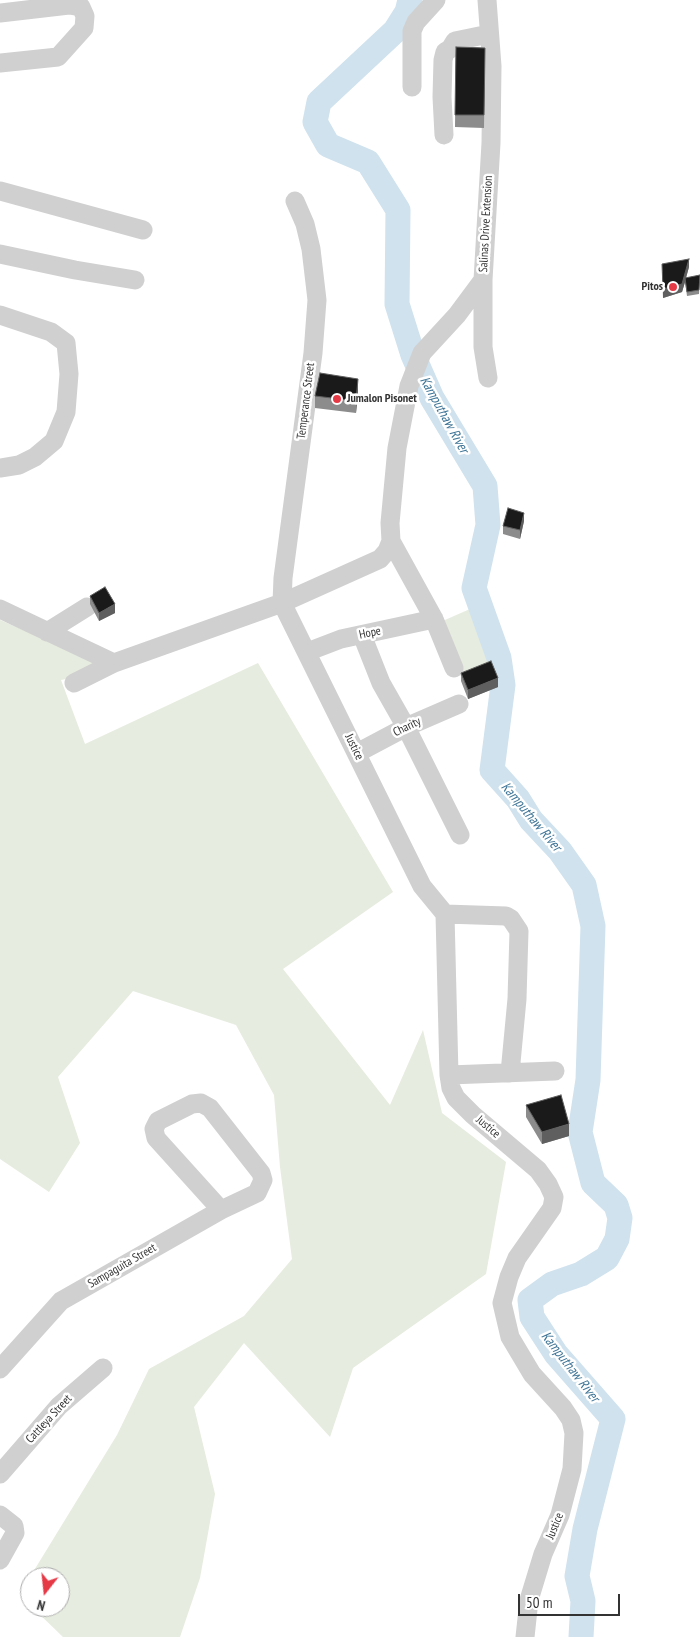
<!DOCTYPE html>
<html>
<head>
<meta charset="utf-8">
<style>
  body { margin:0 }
  #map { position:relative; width:700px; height:1637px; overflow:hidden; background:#fff; font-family:"PT Sans Narrow",sans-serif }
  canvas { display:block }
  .north { position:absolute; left:20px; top:1567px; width:50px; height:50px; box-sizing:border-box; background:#fff; border:1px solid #adadad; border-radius:50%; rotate:196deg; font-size:14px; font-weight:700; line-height:20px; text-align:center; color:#333 }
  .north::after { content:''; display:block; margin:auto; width:18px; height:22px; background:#e63946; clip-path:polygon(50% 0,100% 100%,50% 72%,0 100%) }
  .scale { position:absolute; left:518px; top:1594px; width:102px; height:22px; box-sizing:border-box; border:2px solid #333; border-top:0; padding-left:6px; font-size:15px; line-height:18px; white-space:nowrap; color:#333; -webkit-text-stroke:4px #fff; paint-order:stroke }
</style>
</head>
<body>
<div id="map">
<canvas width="700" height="1637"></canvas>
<div class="north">N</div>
<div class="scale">50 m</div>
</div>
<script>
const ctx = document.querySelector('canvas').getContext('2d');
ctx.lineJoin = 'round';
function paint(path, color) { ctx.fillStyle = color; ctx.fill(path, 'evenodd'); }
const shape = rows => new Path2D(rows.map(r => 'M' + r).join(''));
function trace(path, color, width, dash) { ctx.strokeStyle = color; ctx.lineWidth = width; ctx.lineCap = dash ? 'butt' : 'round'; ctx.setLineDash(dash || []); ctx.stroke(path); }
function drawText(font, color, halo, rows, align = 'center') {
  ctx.font = font + ' "PT Sans Narrow",sans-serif'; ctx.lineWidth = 5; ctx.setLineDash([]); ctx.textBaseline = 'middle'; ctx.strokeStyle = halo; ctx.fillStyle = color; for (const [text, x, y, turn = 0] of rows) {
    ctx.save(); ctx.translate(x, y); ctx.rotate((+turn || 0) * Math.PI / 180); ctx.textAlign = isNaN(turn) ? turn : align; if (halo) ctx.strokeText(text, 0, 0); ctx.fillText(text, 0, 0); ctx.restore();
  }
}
paint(shape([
  [470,609,494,666,462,679,438,623],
  [0,620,97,661,75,677,61,680,85,744,258,663,393,892,283,969,390,1105,423,1030,442,1113,506,1162,486,1274,353,1368,330,1437,244,1343,194,1407,215,1494,200,1578,180,1637,63,1637,32,1607,60,1607,60,1577,30,1577,117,1435,149,1369,244,1316,292,1259,280,1167,274,1095,236,1025,133,991,58,1077,80,1143,49,1192,0,1159]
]), '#e6ecdf');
trace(shape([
  [410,0,407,12,395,31,319,102,315,122,328,145,368,162,398,210,397,304,413,355,432,398,485,486,488,525,474,588,499,658,503,685,492,770,518,799,531,820,560,851,584,885,593,926,588,1080,580,1132,593,1183,616,1205,620,1218,617,1239,607,1258,581,1274,552,1284,530,1300,532,1317,556,1354,613,1419,585,1529,577,1576,583,1601,581,1637]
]), '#cfe2ee', 25);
trace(shape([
  [0,13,69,5,81,7,85,16,84,28,58,57,0,63],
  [412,87,412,31,416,22,436,0],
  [444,135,442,97,443,60,445,52,450,49,455,41,489,34],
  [0,191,143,230],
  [295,201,305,224,311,249,317,300,313,353,283,578,282,603,422,886,445,914,449,1075,451,1088,456,1098,473,1115,538,1170,548,1184,554,1197,552,1208,517,1258,509,1277,502,1303,510,1337,532,1374,563,1408,571,1420,574,1433,572,1469,560,1515,543,1554,529,1600,525,1637],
  [0,254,75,270,135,280],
  [483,280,483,347,488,378],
  [0,315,51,332,66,343,69,374,66,412,54,441,35,457,19,465,0,468],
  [391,541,434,619,454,668],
  [0,609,114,663],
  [47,632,87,607],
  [362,635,381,683,406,727,460,835],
  [307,652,341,639,434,619],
  [74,683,114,663,282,603,380,559,387,551,391,541,390,523,397,448,409,386,422,353,457,315,483,280,491,143,492,66,487,0],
  [357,753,406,727,459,704],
  [445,914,506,916,511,919,519,931,517,999,510,1073],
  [449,1075,555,1071],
  [0,1369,61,1301,221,1210,257,1193,263,1180,261,1173,210,1108,201,1103,192,1104,158,1121,154,1129,156,1138,221,1210],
  [0,1474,59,1406,103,1368],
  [0,1515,14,1526,15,1533,0,1560]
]), '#d0d0d0', 19);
paint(shape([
  [456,47,485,48,484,128,455,127],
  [689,267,686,278,700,275,699,294,687,296,685,282,682,292,663,298,662,272],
  [358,391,356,413,315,408,315,396],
  [524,521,520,539,503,534,503,526],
  [90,596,115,613,99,621,90,604],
  [461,673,498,687,468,699,461,681],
  [526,1105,569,1136,542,1144,526,1117]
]), '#8c8c8c');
paint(shape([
  [689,259,689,267,685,281,685,278,685,282,682,292,663,298,663,289],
  [358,379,358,391,356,413,356,401],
  [524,513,524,521,520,539,520,530],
  [115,604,115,613,99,621,99,613],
  [498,678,498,687,468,699,468,690],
  [569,1124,569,1136,542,1144,542,1132]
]), '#5f5f5f');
const building = shape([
  [456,47,485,48,484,115,455,115,456,47],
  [689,259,682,284,663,289,662,264,689,259],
  [700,275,699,290,687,292,685,278,700,275],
  [320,373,358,379,356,401,315,396,320,373],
  [508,508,524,513,520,530,503,526,508,508],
  [105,587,115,604,99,613,90,596,105,587],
  [491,661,498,678,468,690,461,673,491,661],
  [561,1095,569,1124,542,1132,526,1105,561,1095]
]);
paint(building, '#1a1a1a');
trace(building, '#5f5f5f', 1);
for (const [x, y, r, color] of [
  [673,287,5,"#e63946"],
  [337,399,5,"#e63946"]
]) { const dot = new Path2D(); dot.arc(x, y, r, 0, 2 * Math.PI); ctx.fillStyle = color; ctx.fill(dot); trace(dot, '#fff', 2); }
drawText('12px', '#333', '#fff', [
  ["Salinas Drive Extension",486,224,-87],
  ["Temperance Street",306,401,-83],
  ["Hope",370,633,-12],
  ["Charity",407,727,-26],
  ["Justice",354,747,64],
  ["Justice",488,1127,40],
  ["Sampaguita Street",122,1266,-30],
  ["Cattleya Street",49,1419,-47],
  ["Justice",555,1526,-68]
]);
drawText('bold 12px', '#333', '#fff', [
  ["Pitos",663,287],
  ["Jumalon Pisonet",347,399,"left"]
], 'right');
drawText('italic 14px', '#3f7597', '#fff', [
  ["Kamputhaw River",444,415,61],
  ["Kamputhaw River",531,817,50],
  ["Kamputhaw River",570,1367,52]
]);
</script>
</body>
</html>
